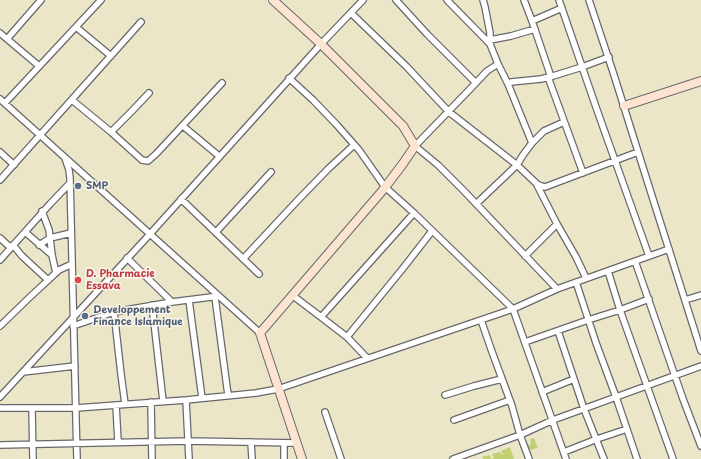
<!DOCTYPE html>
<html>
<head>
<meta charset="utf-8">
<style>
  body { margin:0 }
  canvas { display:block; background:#ece6c8 }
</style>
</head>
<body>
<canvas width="701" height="459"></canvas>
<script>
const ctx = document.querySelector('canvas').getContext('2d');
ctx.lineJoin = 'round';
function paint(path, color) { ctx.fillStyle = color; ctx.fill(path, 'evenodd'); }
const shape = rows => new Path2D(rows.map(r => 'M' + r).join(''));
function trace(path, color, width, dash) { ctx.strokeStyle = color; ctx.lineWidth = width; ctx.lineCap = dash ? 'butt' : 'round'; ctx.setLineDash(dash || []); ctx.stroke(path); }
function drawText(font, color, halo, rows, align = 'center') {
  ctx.font = font + ' "Playpen Sans",sans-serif'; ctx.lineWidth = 3; ctx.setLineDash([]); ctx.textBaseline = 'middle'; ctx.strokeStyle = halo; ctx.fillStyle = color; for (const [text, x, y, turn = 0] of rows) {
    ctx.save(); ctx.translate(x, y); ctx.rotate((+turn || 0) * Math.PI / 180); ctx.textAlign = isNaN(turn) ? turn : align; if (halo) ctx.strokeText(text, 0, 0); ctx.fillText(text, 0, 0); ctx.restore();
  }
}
paint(shape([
  [534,438,538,448,530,450,530,448,528,449,526,446,531,444,530,439],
  [510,447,514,459,483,459,482,457,490,455,491,459,494,458,492,454,500,452,502,455,503,454,501,451]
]), '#c1d073');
const street = shape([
  [396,0,427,34,476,83],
  [447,0,490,44],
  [483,0,485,7,490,33,490,44,498,64],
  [524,0,532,21,551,77],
  [559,0,597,110,649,256],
  [589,0,614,75,640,158,701,351],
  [351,13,407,67,449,112,517,165,523,155,532,143,544,131,564,122],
  [532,21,562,8],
  [76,27,111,56],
  [0,33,39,66],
  [7,39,41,0],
  [490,40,511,36,535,29],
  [548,77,583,173],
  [508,84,532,143],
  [0,99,260,333],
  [72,100,111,132,142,160,148,161,156,154,222,83],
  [5,103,101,0],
  [183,126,219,156],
  [111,132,132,111,149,93],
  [0,152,14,165],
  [65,158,69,170,70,178,77,459],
  [0,180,141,22],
  [537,185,557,224,576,257,586,278],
  [181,199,259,274],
  [476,204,517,165,537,184,541,186,545,187,638,152],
  [42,211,49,230,52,255,56,273],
  [25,232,52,255],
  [216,232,271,172],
  [0,238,11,248],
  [13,245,22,256,48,280],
  [39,245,50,238,71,233],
  [525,256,557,224],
  [127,258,172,302],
  [243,259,298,200,328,169,354,145],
  [0,260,50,204,70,183],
  [635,261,683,399,701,446],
  [608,271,620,310,673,459],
  [576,282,596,343,616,397,637,459],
  [557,289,464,191,438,165,415,146,472,87,487,71,498,64,508,84,511,82,541,79,553,76,582,67,609,57],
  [292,295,321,317,347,337],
  [215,297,228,395],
  [189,300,202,398],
  [685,300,701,295],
  [152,305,163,401],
  [114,312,121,374,125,404],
  [321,317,414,213],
  [481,320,491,349,512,406,520,435,529,459],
  [0,326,31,296,59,270,72,264],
  [73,326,114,312,172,302,219,296],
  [558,331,584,409,604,459],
  [525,342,588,320,620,310,649,299],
  [367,358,347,337,404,267,432,231],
  [23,372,75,366],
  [542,392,574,379],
  [445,395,474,386,502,379],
  [0,397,150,234,321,44,363,0],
  [186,400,189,459],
  [151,402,152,459],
  [116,405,118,442],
  [0,408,76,408,186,400,256,393,278,389,513,309,414,213,385,187,359,150,336,124,313,100,289,78],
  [32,408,33,459],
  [325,412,341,459],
  [454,420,510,400],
  [251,442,252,459],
  [284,443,284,459],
  [0,445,188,441,297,443],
  [564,452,597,439,627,429],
  [453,459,520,435,553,420,701,366],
  [566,459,513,309,557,289,669,249]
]);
const secondary = shape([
  [273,0,321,44,403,126,415,146,402,165,383,190,260,333,302,459],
  [624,106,701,81]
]);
trace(street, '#69676c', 8);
trace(secondary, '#69676c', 10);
trace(street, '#fff', 5.5);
trace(secondary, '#fde4d1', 8);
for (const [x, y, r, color] of [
  [78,186,4,"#5c6f8a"],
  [78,280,4,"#e0444e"],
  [85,316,4,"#5c6f8a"]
]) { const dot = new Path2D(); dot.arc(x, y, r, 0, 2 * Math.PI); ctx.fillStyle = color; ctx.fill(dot); trace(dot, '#fbf7ec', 1.5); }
drawText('bold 10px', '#4e5e75', '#fbf7ec', [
  ["SMP",86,186],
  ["Developpement",93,310],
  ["Finance Islamique",93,322]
], 'left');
drawText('bold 10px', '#be3a42', '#fbf7ec', [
  ["D. Pharmacie",86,274],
  ["Essava",86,286]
], 'left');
</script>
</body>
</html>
